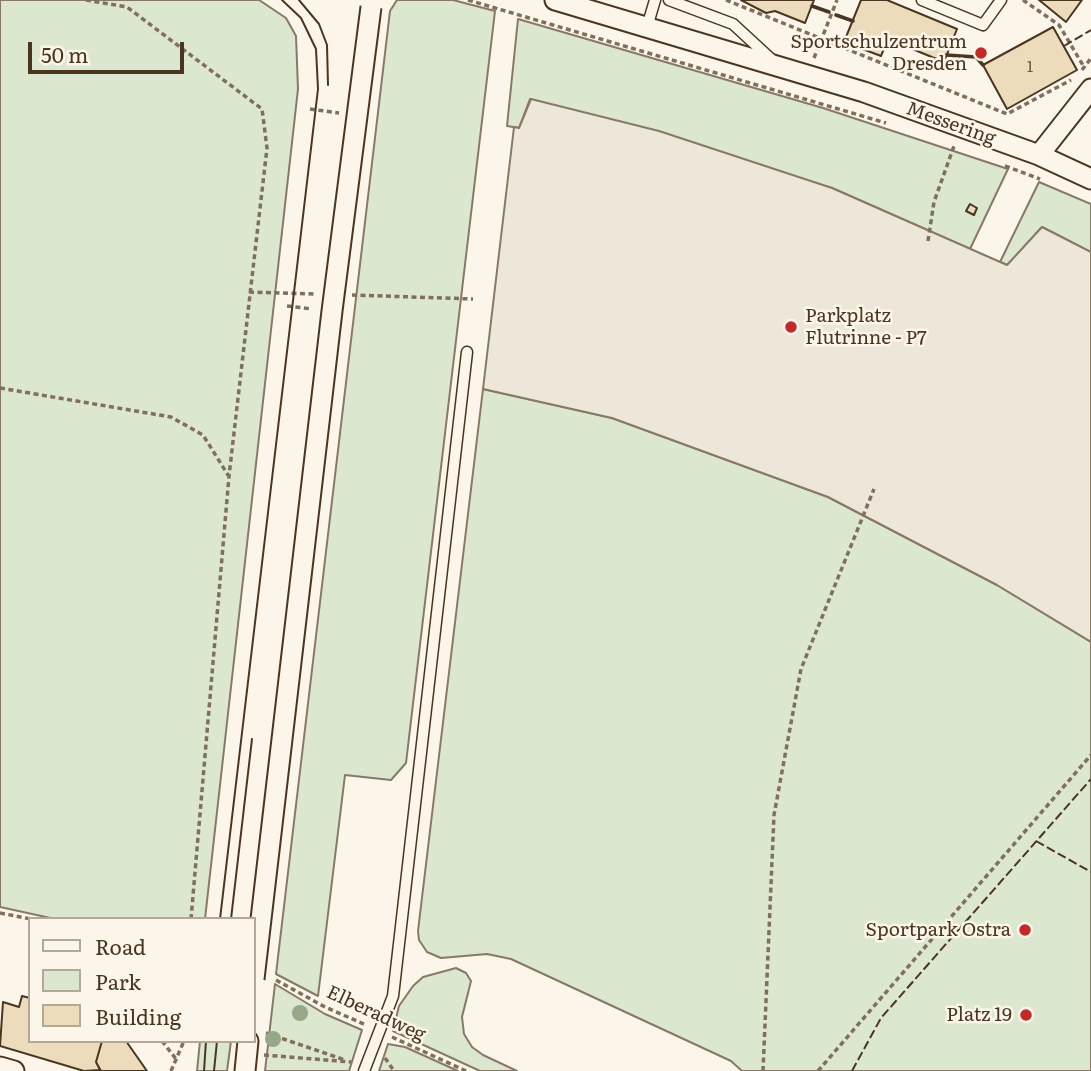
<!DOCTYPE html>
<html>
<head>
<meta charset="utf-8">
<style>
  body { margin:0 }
  #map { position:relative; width:1091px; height:1071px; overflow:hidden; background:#fbf6e9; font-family:Literata,serif }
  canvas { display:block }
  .legend { position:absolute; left:28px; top:917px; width:228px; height:126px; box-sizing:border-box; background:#fbf6e9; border:2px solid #b4a999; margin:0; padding:9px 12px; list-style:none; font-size:21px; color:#4a3520 }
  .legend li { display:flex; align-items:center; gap:14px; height:35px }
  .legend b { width:35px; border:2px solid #b4a999 }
  .scale { position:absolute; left:28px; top:42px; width:156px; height:32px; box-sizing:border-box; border:4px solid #4a3520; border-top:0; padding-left:9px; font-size:21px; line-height:24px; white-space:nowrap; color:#4a3520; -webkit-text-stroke:5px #fbf6e9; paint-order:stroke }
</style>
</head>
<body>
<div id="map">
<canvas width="1091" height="1071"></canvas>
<ul class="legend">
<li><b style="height:9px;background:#fbf6e9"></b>Road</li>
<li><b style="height:19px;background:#dce7d0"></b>Park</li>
<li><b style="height:19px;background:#ecdcbc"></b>Building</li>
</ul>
<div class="scale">50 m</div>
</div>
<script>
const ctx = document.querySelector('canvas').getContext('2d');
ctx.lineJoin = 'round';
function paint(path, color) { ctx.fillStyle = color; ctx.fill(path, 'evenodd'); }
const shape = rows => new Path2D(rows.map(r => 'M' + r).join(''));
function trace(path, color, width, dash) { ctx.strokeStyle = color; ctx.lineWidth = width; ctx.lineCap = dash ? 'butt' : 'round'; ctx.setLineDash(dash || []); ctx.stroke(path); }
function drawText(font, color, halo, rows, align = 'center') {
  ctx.font = font + ' Literata,serif'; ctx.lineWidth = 5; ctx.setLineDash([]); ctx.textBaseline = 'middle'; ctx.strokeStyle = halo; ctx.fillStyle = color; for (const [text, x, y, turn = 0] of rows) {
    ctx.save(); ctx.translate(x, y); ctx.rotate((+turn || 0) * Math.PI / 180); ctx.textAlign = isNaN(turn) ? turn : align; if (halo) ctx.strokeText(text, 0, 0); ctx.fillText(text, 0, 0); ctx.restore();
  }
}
const green = shape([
  [0,0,259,0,286,18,296,36,298,89,205,919,55,919,0,907,0,0],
  [397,0,453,0,495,11,406,763,391,780,345,775,318,996,276,974,390,11,397,0],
  [518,19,823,108,1008,169,970,249,832,188,530,99,519,128,507,126,518,19],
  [1039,182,1091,204,1091,252,1042,227,1008,265,1000,262,1039,182],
  [483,389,612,418,828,497,997,585,1091,642,1091,1071,742,1071,731,1061,511,959,487,954,441,958,427,952,419,940,418,931,483,389],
  [456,968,466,973,471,981,462,1017,464,1034,472,1047,483,1055,517,1071,480,1071,393,1031,399,1006,413,986,423,977,456,968],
  [275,984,325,1014,362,1030,349,1071,265,1071,275,984],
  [200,1041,231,1041,227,1071,197,1071,200,1041],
  [388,1044,405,1047,458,1071,379,1071,388,1044]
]);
paint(green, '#dce7d0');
trace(green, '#887966', 2);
const parking = shape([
  [531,99,659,131,832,188,1007,265,1042,227,1091,252,1091,642,997,585,828,497,612,418,483,389,514,127,519,128,531,99]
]);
paint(parking, '#ede7d9');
trace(parking, '#887966', 2);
const building = shape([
  [741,0,814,0,805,23,775,11,766,13,741,0],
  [861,0,887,0,957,29,944,62,888,39,881,56,844,42,861,0],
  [1039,0,1082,0,1066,22,1039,0],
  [1053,27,1077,70,1007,109,983,65,1053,27],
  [970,204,977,208,974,215,966,211,970,204],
  [22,996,30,998,30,1041,102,1041,96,1062,100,1070,84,1071,0,1046,3,1002,19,1007,22,996],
  [102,1041,126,1041,147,1071,101,1071,96,1062,102,1041]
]);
paint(building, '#ecdcbc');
trace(building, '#4a3520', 2);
const lane = shape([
  [669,0,733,24,771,59],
  [922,0,983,25,1001,0],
  [647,27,655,0],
  [364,1071,393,996,467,352]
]);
const street = shape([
  [555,0,864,92,1039,155,1091,179],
  [1039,155,1091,89],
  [0,1067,14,1071],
  [245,1071,248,1041]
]);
trace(lane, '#4a3520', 13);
trace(street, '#4a3520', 23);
trace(shape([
  [86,0,127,7,262,109,267,148,229,476,191,919],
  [468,0,886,123],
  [726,0,1007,114,1071,80],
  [1023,0,1059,25,1084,67],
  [814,58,837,0],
  [1082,70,1091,58],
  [310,109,339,113],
  [1005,166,1040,179],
  [928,241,934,202,954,146],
  [249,292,316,294],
  [352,295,473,299],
  [287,306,312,309],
  [0,388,171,417,203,435,228,475],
  [0,913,31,919],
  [276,980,325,1007,366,1025],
  [266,1033,345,1060],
  [392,1037,466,1071],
  [162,1041,176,1059],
  [264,1055,351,1062],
  [385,1058,394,1071],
  [171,1071,184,1041],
  [763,1071,774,815,801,669,874,489],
  [818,1071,1091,755]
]), '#7f6f5c', 3.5, [5, 3.5]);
trace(lane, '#fbf6e9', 10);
trace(street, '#fbf6e9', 19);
trace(shape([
  [299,0,319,24,327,45,328,85],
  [220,919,318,89,316,49,301,18,282,0],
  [231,919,252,739],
  [204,1071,206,1041],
  [214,1071,217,1041]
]), '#4a3520', 2);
const streetBridge = shape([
  [254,979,332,311,371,7]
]);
trace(streetBridge, '#4a3520', 23, []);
trace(streetBridge, '#fbf6e9', 19);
trace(shape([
  [1064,46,1091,30],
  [1036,841,1091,872],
  [852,1071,881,1018,1091,779]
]), '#4a3520', 2, [9, 3.5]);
trace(shape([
  [812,6,829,12],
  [836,15,853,21],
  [946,55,976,57,983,65]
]), '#4a3520', 3.5);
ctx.fillStyle = '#96a887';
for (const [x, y] of [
  [300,1013],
  [273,1039]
]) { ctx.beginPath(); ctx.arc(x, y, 8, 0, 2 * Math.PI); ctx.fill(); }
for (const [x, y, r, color] of [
  [981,53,7,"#c62828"],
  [791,327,7,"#c62828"],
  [1025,930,7,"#c62828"],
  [1026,1015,7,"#c62828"]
]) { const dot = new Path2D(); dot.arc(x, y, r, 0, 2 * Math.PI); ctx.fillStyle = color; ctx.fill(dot); trace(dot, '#fbf6e9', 2.5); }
drawText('16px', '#725f47', null, [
  ["1",1030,67]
]);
drawText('19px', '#4a3520', '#fbf6e9', [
  ["Sportschulzentrum",967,42],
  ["Dresden",967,64],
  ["Parkplatz",805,316,"left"],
  ["Flutrinne - P7",805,338,"left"],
  ["Sportpark Ostra",1011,930],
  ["Platz 19",1012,1015]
], 'right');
drawText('19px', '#4a3520', '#fbf6e9', [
  ["Messering",951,124,20],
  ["Elberadweg",376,1014,25]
]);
</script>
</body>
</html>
